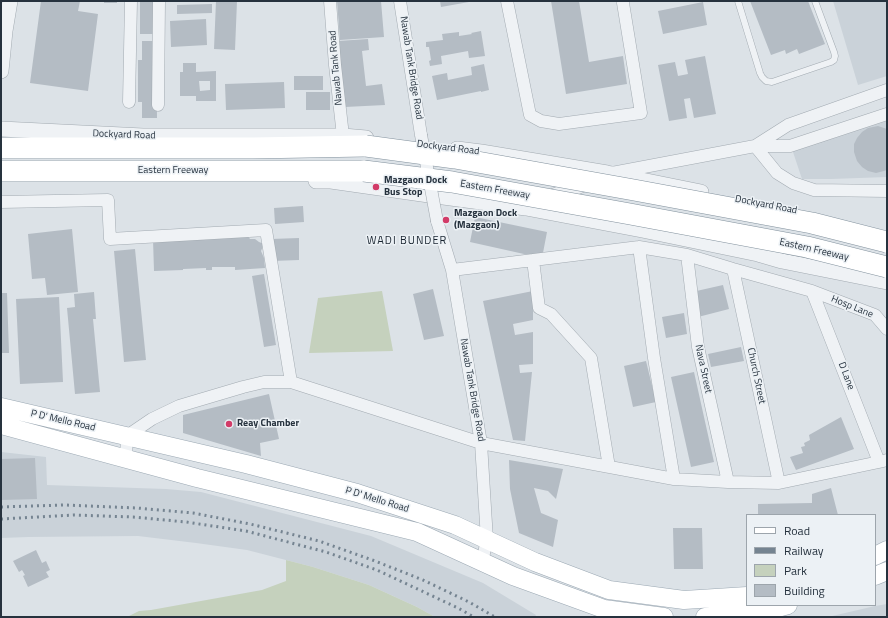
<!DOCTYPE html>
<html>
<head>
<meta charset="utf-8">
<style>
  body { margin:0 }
  #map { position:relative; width:888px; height:618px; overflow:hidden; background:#dce2e7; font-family:"Titillium Web",sans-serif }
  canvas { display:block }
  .frame { position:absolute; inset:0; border:2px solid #26323e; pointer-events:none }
  .legend { position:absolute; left:746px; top:514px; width:130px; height:92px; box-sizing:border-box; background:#ecf1f5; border:1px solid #9da5ac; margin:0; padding:5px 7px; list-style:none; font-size:12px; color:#26323e }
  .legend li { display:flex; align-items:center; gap:8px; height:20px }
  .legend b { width:20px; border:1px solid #9da5ac }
</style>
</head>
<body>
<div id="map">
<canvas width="888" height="618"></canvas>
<div class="frame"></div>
<ul class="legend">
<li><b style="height:5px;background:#fff"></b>Road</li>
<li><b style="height:5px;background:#758491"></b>Railway</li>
<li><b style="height:11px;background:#c5d1bd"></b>Park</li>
<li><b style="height:11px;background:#b4bcc4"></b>Building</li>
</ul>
</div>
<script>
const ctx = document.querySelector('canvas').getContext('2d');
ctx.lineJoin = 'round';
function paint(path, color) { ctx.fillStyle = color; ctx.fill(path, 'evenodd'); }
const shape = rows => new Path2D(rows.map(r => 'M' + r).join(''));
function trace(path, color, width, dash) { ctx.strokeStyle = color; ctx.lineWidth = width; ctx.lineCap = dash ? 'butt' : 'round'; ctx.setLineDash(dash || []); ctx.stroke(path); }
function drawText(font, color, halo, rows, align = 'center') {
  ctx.font = font + ' "Titillium Web",sans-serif'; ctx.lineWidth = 3; ctx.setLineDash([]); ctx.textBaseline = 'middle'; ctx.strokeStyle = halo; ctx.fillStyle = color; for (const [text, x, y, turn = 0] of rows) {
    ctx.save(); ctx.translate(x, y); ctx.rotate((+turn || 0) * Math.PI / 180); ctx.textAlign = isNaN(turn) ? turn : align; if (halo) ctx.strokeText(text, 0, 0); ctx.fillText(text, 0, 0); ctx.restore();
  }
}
paint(shape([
  [833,1,887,1,887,76,858,85],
  [887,117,887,177,831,179,802,179,792,149],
  [1,452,46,457,47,485,166,489,201,492,371,536,483,583,536,615,535,617,435,617,417,607,369,585,313,567,247,550,196,543,138,536,28,537,1,538],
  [887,604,887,617,828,617,875,606]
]), '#cad2d9');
paint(shape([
  [382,291,393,351,309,353,318,298],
  [286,560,313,567,369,585,417,607,435,617,127,617,139,611,151,610,262,590,286,581]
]), '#c5d1bd');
paint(shape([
  [41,1,80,1,78,11,98,14,88,91,30,83],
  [104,1,117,1,117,3,104,3],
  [140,1,154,1,154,34,140,34],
  [216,1,237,1,235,50,214,49],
  [337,1,381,1,384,37,340,40],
  [440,1,469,1,469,2,441,7],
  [551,1,579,1,589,62,623,56,627,84,566,94],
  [750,1,808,1,825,44,799,54,797,49,786,54,785,50,771,55],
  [703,2,707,25,663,34,658,11],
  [212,4,212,13,177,14,177,5],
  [206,19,207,45,171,47,170,21],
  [481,31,485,56,469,58,468,51,441,56,442,64,430,66,429,61,431,60,429,47,426,47,426,42,443,40,442,34,459,32,459,36,472,34,471,33],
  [368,39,369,50,362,51,366,86,382,84,385,105,345,107,338,41],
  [142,41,156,41,157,118,142,118,142,102,138,102,138,60,142,60],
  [705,56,716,114,694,118,690,98,684,99,687,118,669,121,658,65,675,62,678,76,688,74,685,60],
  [183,63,196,63,196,72,216,71,216,101,196,101,196,96,180,96,180,72,183,72],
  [199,81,210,81,210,90,200,91],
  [484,64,489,90,481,92,481,91,437,100,432,76,447,73,448,80,472,75,471,67],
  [294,76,323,76,323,90,294,90],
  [284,82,285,108,226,110,225,84],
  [306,92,330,92,330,110,306,110],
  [878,126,887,129,887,170,884,171,876,173,868,171,862,167,857,161,854,152,854,144,857,138,862,132,868,128],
  [303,206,304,222,275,224,274,208],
  [475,217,547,232,542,258,470,242],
  [72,229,78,292,47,295,45,278,32,279,28,234],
  [247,235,250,239,255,239,259,242,264,244,261,251,264,258,265,268,235,270,235,267,212,267,212,270,206,270,206,268,183,269,183,270,154,271,153,239],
  [299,238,299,260,272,261,271,239],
  [135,249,146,360,124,362,114,251],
  [264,274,276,345,264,347,252,276],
  [723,285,729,309,698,317,692,292],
  [433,289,444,336,424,340,413,294],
  [533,291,533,320,513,324,515,335,533,332,533,364,519,365,520,373,532,372,525,441,513,440,483,301],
  [94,292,96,319,93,319,100,392,75,394,67,308,75,307,74,294],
  [1,293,7,293,9,353,1,353],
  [59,297,63,382,20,384,16,299],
  [684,313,687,334,666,338,662,317],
  [741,347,744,361,711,367,708,354],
  [646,361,656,402,633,407,624,366],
  [694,372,714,462,691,467,671,377],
  [269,394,279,439,260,443,261,456,183,433,183,415],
  [841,417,854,449,796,470,790,457,803,453,801,447,805,446,804,443,810,440,809,435],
  [35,458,37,499,1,500,1,459],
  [509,460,563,469,556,499,548,491,534,488,541,513,558,520,553,547,519,533,510,489],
  [831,488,838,515,758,515,758,504,812,503,812,494],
  [673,528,702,528,703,569,674,569],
  [36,550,42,563,46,561,50,570,46,572,49,577,28,587,23,576,25,575,22,570,19,572,13,561]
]), '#b4bcc4');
const service = shape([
  [738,1,760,73,762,77,766,81,772,82,831,62,834,60,835,56,834,52,815,1]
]);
const minor = shape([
  [330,1,335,65,343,136],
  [400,1,421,135],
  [507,1,530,115,541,121,559,124,641,113,623,3],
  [129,102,131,1],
  [158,105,159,1],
  [755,146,777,173,793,183,814,190,887,191],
  [755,146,788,125,887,90],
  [612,173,755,146,790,146,887,114],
  [1,202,108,200,110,239,266,230,291,382],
  [437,221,452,270,481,443,487,540,482,562],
  [639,247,654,358,674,479],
  [687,255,698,347,728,482],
  [533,260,539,308,551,314,591,358,609,467],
  [733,269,779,483],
  [452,270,639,247,687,255,733,269,812,291,875,315,887,329],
  [812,291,879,462],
  [126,458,127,436,152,419,179,406,243,387,264,382,291,382,481,443,674,479,728,482,779,483,879,462,887,460]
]);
const tertiary = shape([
  [1,71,5,31,10,1],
  [1,129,143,136,343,136,366,138],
  [457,149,481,152,607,173,701,192],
  [316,181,331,181,436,196,526,208],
  [588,182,526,208,642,230,758,254,782,261,887,282]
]);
const primary = shape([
  [1,407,246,464,357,493,455,525,535,562,609,590,684,600,747,596],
  [1,425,197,478,417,532,513,576,604,609,664,617],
  [875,556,887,550],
  [875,576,887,571],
  [705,617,767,611,788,605]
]);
const motorway = shape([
  [1,148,253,148,366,146],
  [1,171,364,171]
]);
trace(service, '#a2aab1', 7);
trace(minor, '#a2aab1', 13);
trace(tertiary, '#a2aab1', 16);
trace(primary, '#9ba8b3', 19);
trace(motorway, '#83929e', 22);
trace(service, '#eff2f5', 6);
trace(minor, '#eff2f5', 12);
trace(tertiary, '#eff2f5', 15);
trace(primary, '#fff', 18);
trace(motorway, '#fff', 21);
trace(shape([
  [1,507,64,505,137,508,193,513,250,524,319,541,375,561,423,580,469,602,495,617],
  [1,519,74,515,133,517,186,522,246,531,326,552,377,570,458,608,474,617]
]), '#758491', 3, [2, 4]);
const minorBridge = shape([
  [421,135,437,221]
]);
const motorwayBridge = shape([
  [366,146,455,158,634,190,812,223,887,242],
  [364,171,452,182,630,214,807,247,887,267]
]);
trace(minorBridge, '#a2aab1', 13, []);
trace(motorwayBridge, '#83929e', 22, []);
trace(minorBridge, '#eff2f5', 12);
trace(motorwayBridge, '#fff', 21);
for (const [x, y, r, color] of [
  [376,187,4,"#d23b68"],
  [446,220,4,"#d23b68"],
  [229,424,4,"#d23b68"]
]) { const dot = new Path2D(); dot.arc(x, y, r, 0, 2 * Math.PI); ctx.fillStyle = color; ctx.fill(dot); trace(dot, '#ecf1f5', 1.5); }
drawText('10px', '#26323e', '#ecf1f5', [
  ["Nawab Tank Road",336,68,-95],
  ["Nawab Tank Bridge Road",411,68,81],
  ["Dockyard Road",124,135,2],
  ["Dockyard Road",448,148,7],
  ["Eastern Freeway",173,171],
  ["Eastern Freeway",495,190,10],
  ["Dockyard Road",766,205,11],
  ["Eastern Freeway",814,250,13],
  ["Hosp Lane",852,307,22],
  ["Nava Street",703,369,78],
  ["Church Street",756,376,78],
  ["D Lane",846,376,69],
  ["Nawab Tank Bridge Road",472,390,80],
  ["P D' Mello Road",63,421,13],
  ["P D' Mello Road",377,500,17]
]);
drawText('bold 10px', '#26323e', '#ecf1f5', [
  ["Mazgaon Dock",384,181],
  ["Bus Stop",384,193],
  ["Mazgaon Dock",454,214],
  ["(Mazgaon)",454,226],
  ["Reay Chamber",237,424]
], 'left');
ctx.letterSpacing = '1px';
drawText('11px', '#18232f', '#ecf1f5', [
  ["WADI BUNDER",407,241]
]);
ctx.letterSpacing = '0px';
</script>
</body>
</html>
